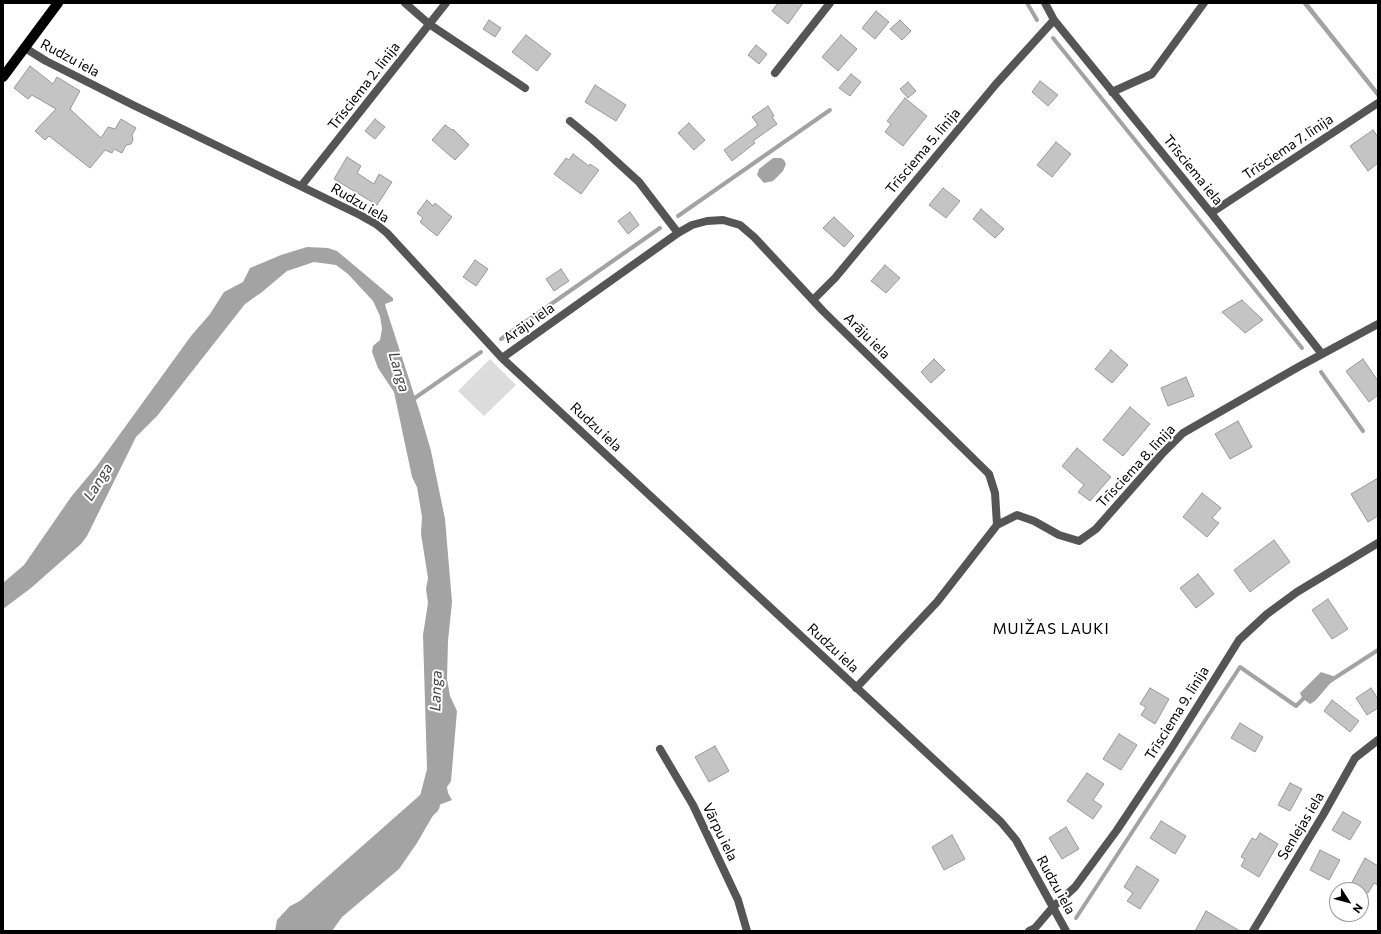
<!DOCTYPE html>
<html>
<head>
<meta charset="utf-8">
<style>
  body { margin:0 }
  #map { position:relative; width:1381px; height:934px; overflow:hidden; background:#fff; font-family:Commissioner,sans-serif }
  canvas { display:block }
  .frame { position:absolute; inset:0; border:4px solid #000; pointer-events:none }
  .north { position:absolute; left:1329px; top:882px; width:40px; height:40px; box-sizing:border-box; background:#fff; border:1px solid #999; border-radius:50%; rotate:126deg; font-size:11px; font-weight:700; line-height:16px; text-align:center; color:#000 }
  .north::after { content:''; display:block; margin:auto; width:14px; height:18px; background:#000; clip-path:polygon(50% 0,100% 100%,50% 72%,0 100%) }
</style>
</head>
<body>
<div id="map">
<canvas width="1381" height="934"></canvas>
<div class="frame"></div>
<div class="north">N</div>
</div>
<script>
const ctx = document.querySelector('canvas').getContext('2d');
ctx.lineJoin = 'round';
function paint(path, color) { ctx.fillStyle = color; ctx.fill(path, 'evenodd'); }
const shape = rows => new Path2D(rows.map(r => 'M' + r).join(''));
function trace(path, color, width, dash) { ctx.strokeStyle = color; ctx.lineWidth = width; ctx.lineCap = dash ? 'butt' : 'round'; ctx.setLineDash(dash || []); ctx.stroke(path); }
function drawText(font, color, halo, rows, align = 'center') {
  ctx.font = font + ' Commissioner,sans-serif'; ctx.lineWidth = 4; ctx.setLineDash([]); ctx.textBaseline = 'middle'; ctx.strokeStyle = halo; ctx.fillStyle = color; for (const [text, x, y, turn = 0] of rows) {
    ctx.save(); ctx.translate(x, y); ctx.rotate((+turn || 0) * Math.PI / 180); ctx.textAlign = isNaN(turn) ? turn : align; if (halo) ctx.strokeText(text, 0, 0); ctx.fillText(text, 0, 0); ctx.restore();
  }
}
paint(shape([
  [490,359,516,385,484,416,458,391]
]), '#dcdcdc');
paint(shape([
  [1302,3,1308,3,1378,91,1378,98],
  [773,158,781,158,784,160,786,164,783,171,773,181,764,183,757,175,759,169],
  [307,247,328,248,337,251,393,298,393,301,385,304,386,308,420,413,431,451,445,519,452,602,448,641,447,679,450,696,457,711,451,781,447,787,448,793,452,800,439,805,417,843,399,869,342,917,332,931,275,931,277,920,290,906,300,901,329,895,335,891,346,875,356,870,377,849,384,848,390,844,414,811,419,800,427,769,423,635,428,603,426,589,428,578,421,534,422,517,417,487,412,477,394,392,378,368,372,352,373,346,380,340,382,329,380,316,373,301,348,274,336,265,314,262,287,271,262,292,245,304,157,416,136,437,87,536,81,544,31,588,3,609,3,583,24,565,71,497,96,467,191,336,210,314,224,292,243,282,250,268,281,255],
  [1321,672,1333,676,1334,679,1315,701,1310,704,1302,698,1300,693]
]), '#a3a3a3');
trace(shape([
  [1027,3,1037,20],
  [1053,38,1302,348],
  [678,216,830,110],
  [501,339,660,228],
  [1321,372,1363,431],
  [412,400,481,352],
  [1330,681,1378,650],
  [1076,918,1240,667,1296,706,1307,695]
]), '#a3a3a3', 4);
trace(shape([
  [293,931,292,924,428,804]
]), '#a3a3a3', 24);
const building = shape([
  [778,3,803,3,788,24,772,11,778,3],
  [876,11,889,22,875,39,862,28,876,11],
  [489,20,501,28,495,37,483,29,489,20],
  [900,20,911,31,902,40,890,29,900,20],
  [526,35,551,54,537,71,512,52,526,35],
  [841,35,857,49,838,71,822,57,841,35],
  [756,45,767,54,759,64,748,55,756,45],
  [30,66,53,84,57,77,80,91,70,109,101,138,108,127,115,129,121,119,136,128,132,135,133,140,131,144,126,145,122,153,114,149,112,153,105,150,90,168,49,136,45,140,35,131,56,109,32,95,28,99,14,88,30,66],
  [851,74,861,82,850,96,839,88,851,74],
  [1040,81,1058,95,1048,106,1032,92,1040,81],
  [908,82,916,91,908,98,900,89,908,82],
  [595,85,626,105,616,121,585,102,595,85],
  [905,98,927,116,903,146,885,132,891,124,887,121,905,98],
  [768,106,774,116,772,117,777,124,753,141,755,143,732,161,724,150,758,125,752,117,768,106],
  [375,119,385,127,375,139,365,131,375,119],
  [689,123,705,140,694,150,678,133,689,123],
  [445,125,452,130,453,129,469,145,455,160,432,140,445,125],
  [1373,130,1378,137,1378,163,1368,171,1350,146,1373,130],
  [1056,142,1071,154,1052,177,1037,165,1056,142],
  [573,154,589,166,590,164,599,170,581,194,554,174,566,158,569,160,573,154],
  [347,157,361,166,357,173,374,184,379,174,392,182,377,205,334,179,347,157],
  [943,188,960,201,946,218,929,205,943,188],
  [427,200,433,206,435,203,452,217,437,236,420,222,423,218,417,213,427,200],
  [981,209,1004,229,995,238,973,219,981,209],
  [630,212,639,225,628,234,618,221,630,212],
  [834,217,854,236,844,247,823,228,834,217],
  [475,260,488,269,476,286,463,277,475,260],
  [885,265,900,278,886,293,871,281,885,265],
  [561,269,569,281,554,291,546,279,561,269],
  [1242,300,1263,320,1245,333,1222,312,1242,300],
  [1111,350,1128,365,1112,383,1095,369,1111,350],
  [934,359,945,370,931,383,921,372,934,359],
  [1363,359,1378,381,1378,395,1369,402,1346,371,1363,359],
  [1186,377,1194,396,1168,406,1161,388,1186,377],
  [1130,407,1150,424,1123,456,1103,440,1130,407],
  [1238,421,1252,447,1230,459,1215,434,1238,421],
  [1077,448,1111,477,1090,501,1078,492,1084,485,1062,466,1077,448],
  [1378,478,1378,516,1368,522,1351,494,1378,478],
  [1202,493,1221,508,1212,518,1219,523,1207,537,1183,517,1202,493],
  [1274,540,1290,562,1250,592,1234,570,1274,540],
  [1198,574,1214,594,1196,608,1180,588,1198,574],
  [1328,599,1348,629,1332,639,1312,610,1328,599],
  [1150,688,1169,699,1155,724,1141,715,1146,707,1140,704,1150,688],
  [1371,688,1378,699,1378,708,1367,715,1356,698,1371,688],
  [1332,700,1359,721,1350,732,1324,711,1332,700],
  [1240,723,1263,737,1255,752,1231,738,1240,723],
  [1119,734,1137,745,1121,770,1103,759,1119,734],
  [715,746,729,771,709,782,695,757,715,746],
  [1087,773,1104,784,1093,800,1102,806,1093,819,1067,801,1087,773],
  [1290,783,1302,789,1290,811,1278,805,1290,783],
  [1343,812,1361,822,1350,840,1332,830,1343,812],
  [1161,821,1186,836,1175,854,1150,838,1161,821],
  [1066,827,1079,849,1062,859,1049,838,1066,827],
  [1260,833,1278,844,1259,877,1241,866,1245,859,1241,857,1252,838,1256,840,1260,833],
  [952,835,965,859,944,870,932,847,952,835],
  [1320,850,1340,860,1329,880,1310,870,1320,850],
  [1365,858,1378,866,1378,885,1374,883,1368,893,1351,884,1365,858],
  [1137,866,1159,880,1140,909,1127,901,1133,893,1124,887,1137,866],
  [1206,911,1240,931,1195,931,1206,911]
]);
paint(building, '#c4c4c4');
trace(building, '#999', 1);
trace(shape([
  [405,3,429,24,525,88],
  [1045,3,1054,20,1211,213,1322,354],
  [25,48,46,61,133,105,360,215,376,224,387,233,502,358,1001,822,1016,840,1066,931],
  [775,73,830,3],
  [1112,92,1152,74,1204,3],
  [570,121,592,139,639,182,678,233],
  [302,185,446,3],
  [1211,213,1378,103],
  [813,300,835,278,996,84,1054,20],
  [502,358,678,233,692,225,707,221,723,220,740,225,754,237,823,311,989,474,995,493,997,525,937,602,856,688],
  [997,525,1017,515,1034,521,1059,535,1079,541,1096,529,1162,454,1183,433,1300,366,1378,324],
  [660,749,693,805,738,900,747,931],
  [1029,931,1035,928,1053,907,1075,887,1117,830,1171,749,1239,640,1267,614,1297,592,1378,543],
  [1253,931,1323,815,1355,758,1378,740]
]), '#555', 8);
trace(shape([
  [3,77,58,3]
]), '#000', 10);
drawText('14px', '#000', '#fff', [
  ["Rudzu iela",70,58,28],
  ["Trīsciema 2. līnija",364,86,-52],
  ["Trīsciema 7. līnija",1288,147,-34],
  ["Trīsciema 5. līnija",923,151,-50],
  ["Trīsciema iela",1193,170,51],
  ["Rudzu iela",360,203,30],
  ["Arāju iela",529,323,-35],
  ["Arāju iela",867,336,45],
  ["Rudzu iela",596,427,43],
  ["Trīsciema 8. līnija",1136,466,-47],
  ["Rudzu iela",833,648,43],
  ["Trīsciema 9. līnija",1177,713,-58],
  ["Senlejas iela",1301,826,-59],
  ["Vārpu iela",720,832,64],
  ["Rudzu iela",1056,885,61]
]);
drawText('italic 15px', '#444', '#fff', [
  ["Langa",399,372,74],
  ["Langa",98,482,-58],
  ["Langa",436,691,-88]
]);
ctx.letterSpacing = '1px';
drawText('15px', '#000', '#fff', [
  ["MUIŽAS LAUKI",1051,629]
]);
ctx.letterSpacing = '0px';
</script>
</body>
</html>
